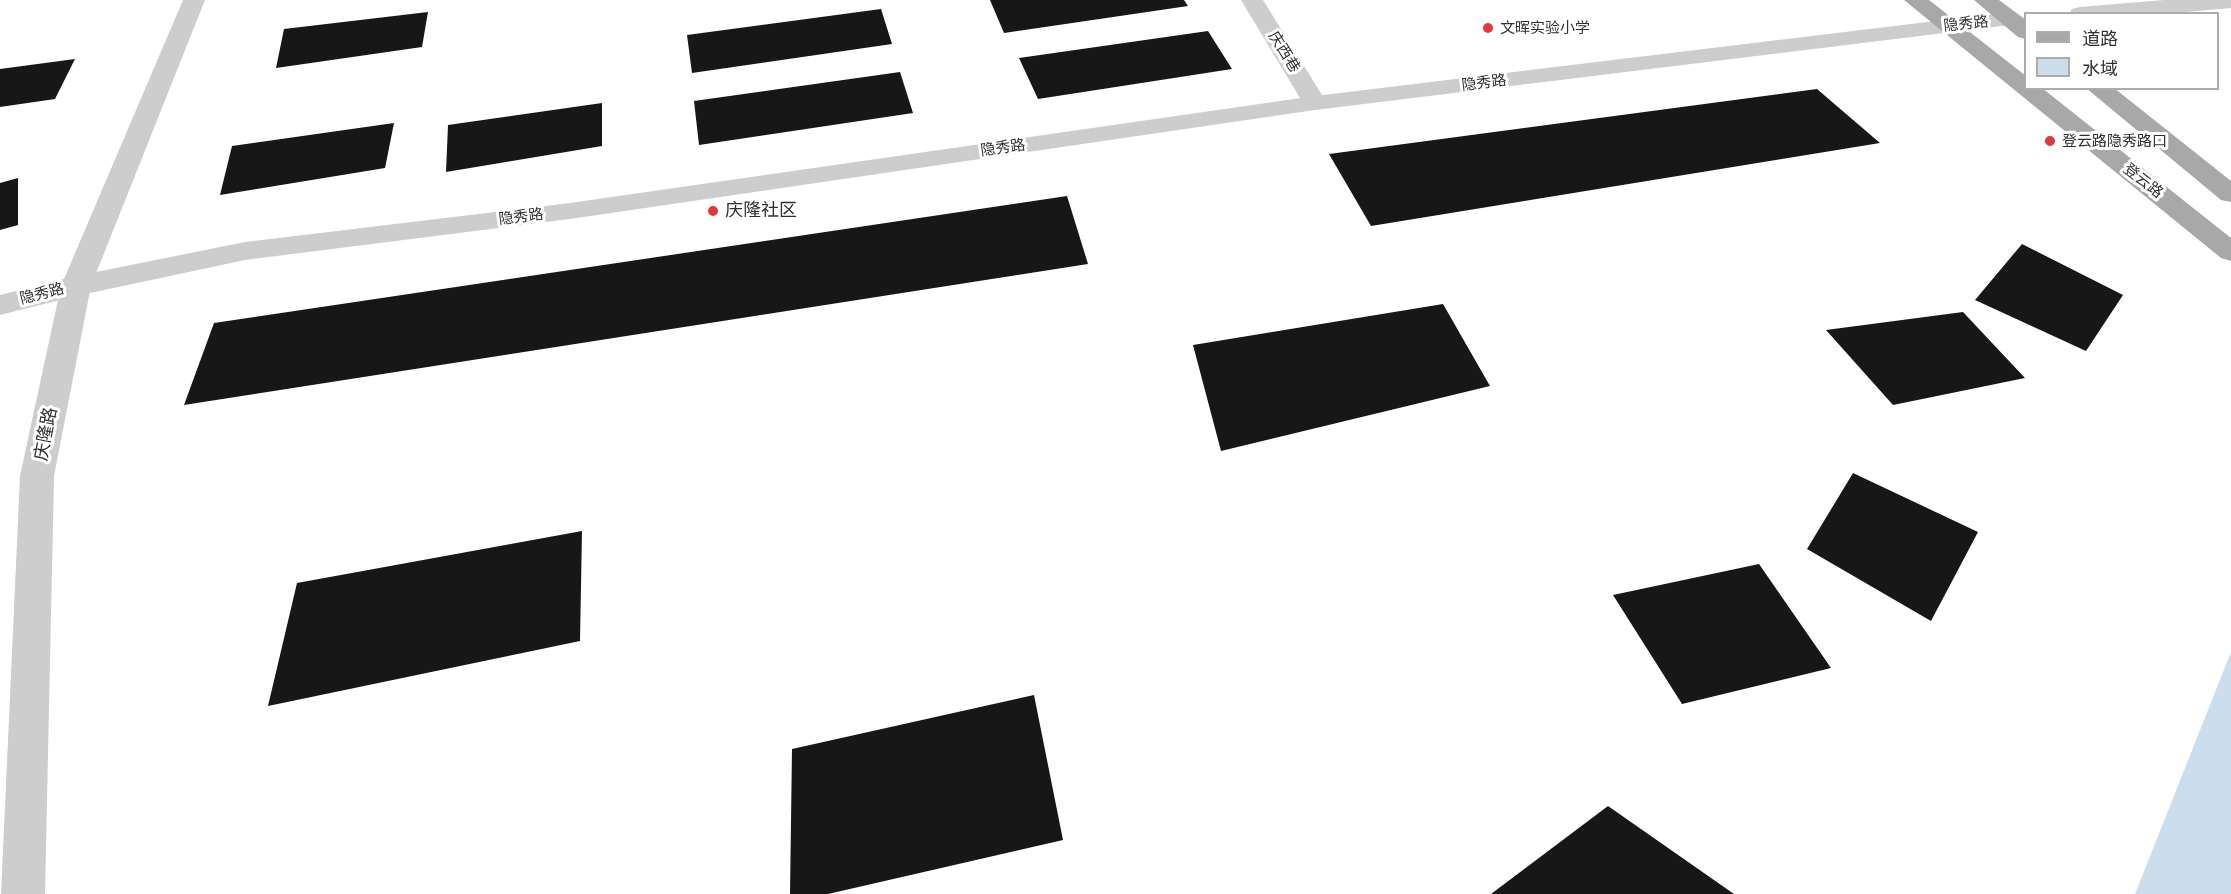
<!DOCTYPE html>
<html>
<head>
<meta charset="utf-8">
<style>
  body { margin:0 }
  #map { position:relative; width:2231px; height:894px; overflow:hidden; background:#fff; font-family:"Alegreya Sans","Noto Sans SC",sans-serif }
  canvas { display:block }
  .legend { position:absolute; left:2024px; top:12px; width:195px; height:78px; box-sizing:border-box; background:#fff; border:2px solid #acacac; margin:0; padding:8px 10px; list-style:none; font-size:18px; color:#303030 }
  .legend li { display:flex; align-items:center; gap:12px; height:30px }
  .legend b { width:30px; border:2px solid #acacac }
</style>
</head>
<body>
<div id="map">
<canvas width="2231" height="894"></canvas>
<ul class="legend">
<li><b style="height:8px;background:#a8a8a8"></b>道路</li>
<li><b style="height:16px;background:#ccdeec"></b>水域</li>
</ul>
</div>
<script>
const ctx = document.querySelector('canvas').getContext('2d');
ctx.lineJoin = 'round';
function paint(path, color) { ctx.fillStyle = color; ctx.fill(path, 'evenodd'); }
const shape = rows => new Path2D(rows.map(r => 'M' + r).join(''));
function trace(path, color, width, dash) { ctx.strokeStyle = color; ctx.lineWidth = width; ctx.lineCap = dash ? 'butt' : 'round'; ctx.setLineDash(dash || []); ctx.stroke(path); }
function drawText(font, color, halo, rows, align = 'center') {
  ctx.font = font + ' "Alegreya Sans","Noto Sans SC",sans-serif'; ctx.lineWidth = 6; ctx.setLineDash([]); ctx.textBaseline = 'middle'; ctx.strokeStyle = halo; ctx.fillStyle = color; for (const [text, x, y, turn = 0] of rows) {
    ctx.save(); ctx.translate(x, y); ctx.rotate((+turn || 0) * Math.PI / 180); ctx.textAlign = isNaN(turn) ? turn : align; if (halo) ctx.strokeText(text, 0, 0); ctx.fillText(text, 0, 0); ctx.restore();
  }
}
paint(shape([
  [2231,652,2231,894,2135,894]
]), '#ccdeec');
paint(shape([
  [990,0,1184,0,1188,6,1004,33],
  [881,9,892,44,692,73,687,35],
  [428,12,422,47,276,68,284,29],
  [1208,31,1232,69,1038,99,1019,58],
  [75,59,55,99,0,107,0,69],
  [900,72,913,113,699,145,694,101],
  [1817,89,1880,143,1371,226,1329,154],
  [602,103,602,146,446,172,448,125],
  [394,123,385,168,220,195,232,146],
  [18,178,18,225,0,230,0,183],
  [1067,196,1088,264,184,405,214,323],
  [2022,244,2123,295,2086,351,1975,300],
  [1443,304,1490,386,1221,451,1193,345],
  [1963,312,2025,378,1893,405,1826,330],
  [1853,473,1978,532,1931,621,1807,549],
  [582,531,580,641,268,706,297,583],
  [1759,564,1831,668,1682,704,1613,595],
  [1034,695,1063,840,828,894,790,894,792,749],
  [1608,806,1734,894,1491,894]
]), '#171717');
paint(shape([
  [183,0,205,0,91,286,54,476,45,894,1,894,20,476,61,286,183,0],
  [1241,0,1263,0,1327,103,1324,108,1315,110,1306,108,1241,0],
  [2164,0,2231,0,2231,8,2164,14,2069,14,2072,9,2080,7,2164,0]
]), '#cdcdcd');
paint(shape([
  [2010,12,2018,14,2021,19,2018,24,1315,110,570,219,245,260,76,296,0,315,0,295,76,276,245,242,570,203,1315,96,2010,12]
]), '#cdcdcd');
paint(shape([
  [1904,0,1929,0,2026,76,2026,88,2042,88,2231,238,2231,261,2221,258,1904,0],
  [1974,0,1999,0,2026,20,2026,39,2018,37,1974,0],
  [2086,88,2114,88,2231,181,2231,202,2221,200,2086,88]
]), '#a8a8a8');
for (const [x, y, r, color] of [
  [1488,28,6,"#e3373b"],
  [2050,141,6,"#e3373b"],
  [713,211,6,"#e3373b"]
]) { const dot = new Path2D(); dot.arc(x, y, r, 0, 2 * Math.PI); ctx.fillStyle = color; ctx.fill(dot); trace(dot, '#fff', 2); }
drawText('15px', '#303030', '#fff', [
  ["隐秀路",1966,24,-6],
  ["庆西巷",1284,52,58],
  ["隐秀路",1484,83,-7],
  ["隐秀路",1003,148,-8],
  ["登云路",2143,181,38],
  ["隐秀路",521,217,-7],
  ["隐秀路",42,294,-14]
]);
drawText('15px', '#303030', '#fff', [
  ["文晖实验小学",1500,28],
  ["登云路隐秀路口",2062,141]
], 'left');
drawText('18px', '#303030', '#fff', [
  ["庆隆社区",725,211]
], 'left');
drawText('18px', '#303030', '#fff', [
  ["庆隆路",46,434,-79]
]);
</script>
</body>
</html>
